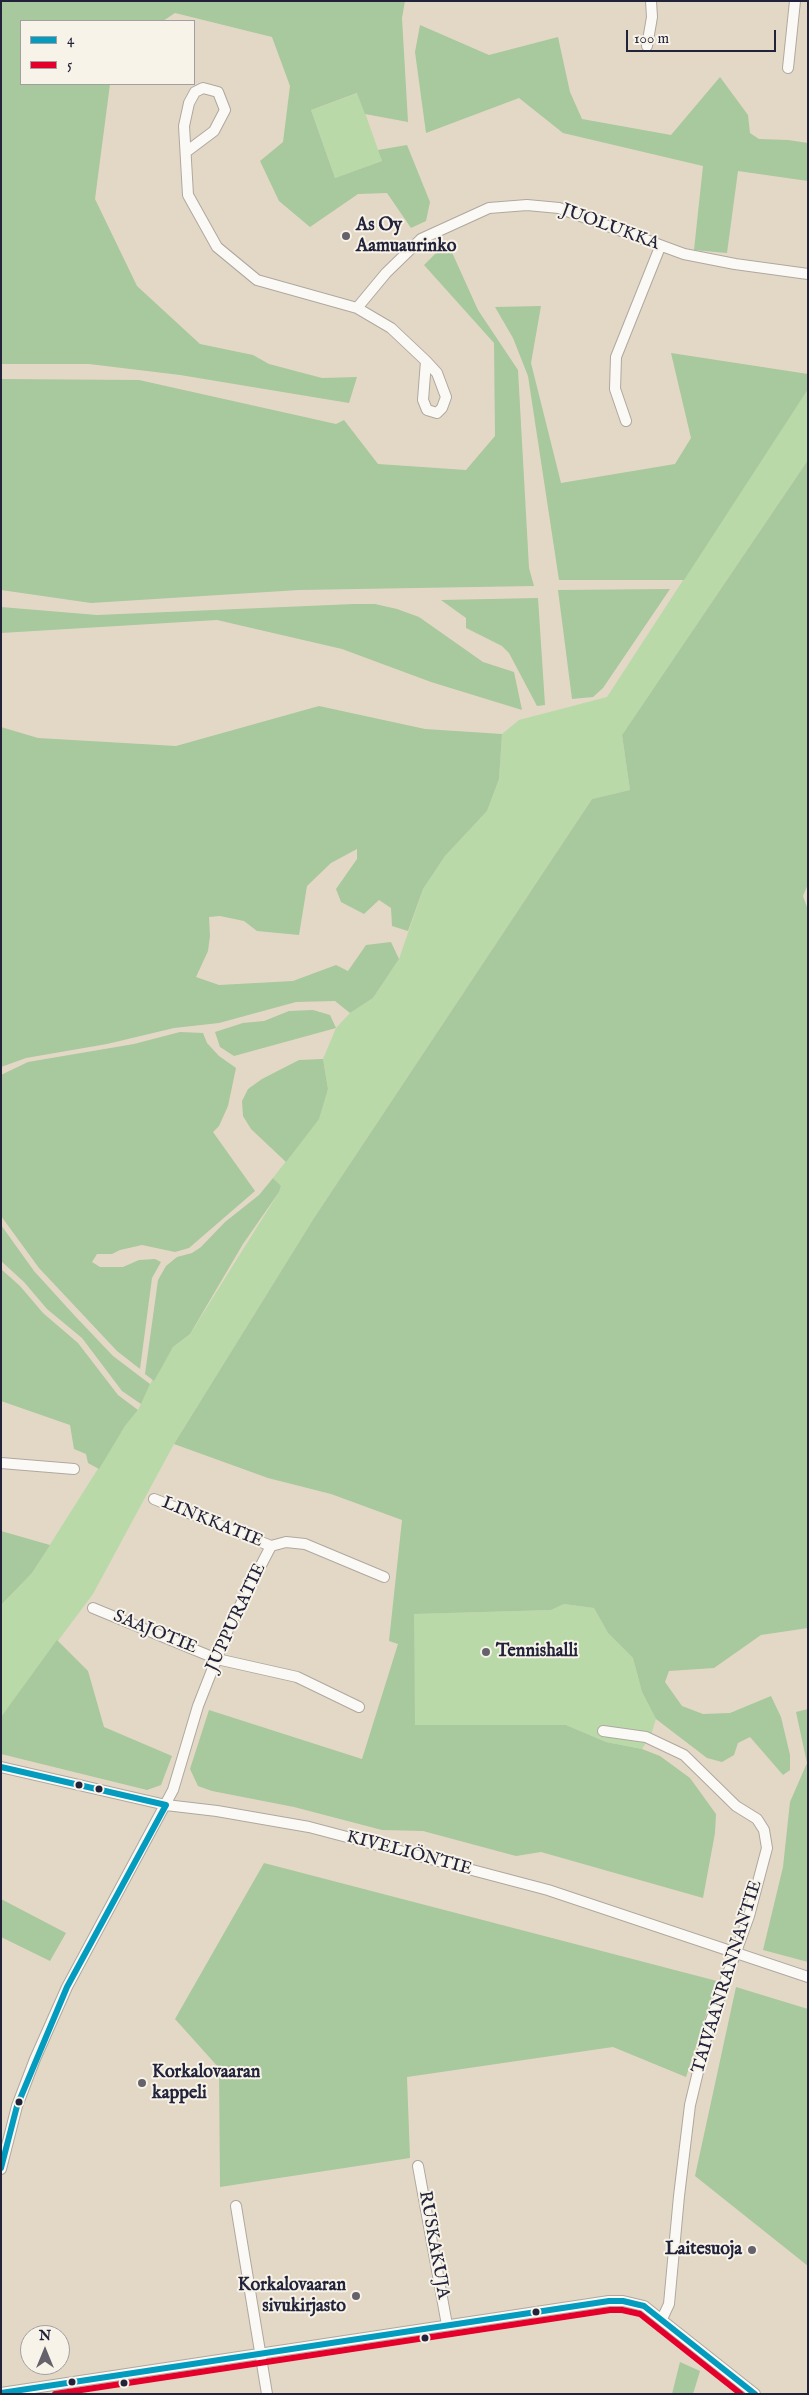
<!DOCTYPE html>
<html>
<head>
<meta charset="utf-8">
<style>
  body { margin:0 }
  #map { position:relative; width:809px; height:2395px; overflow:hidden; background:#e3d8c6; font-family:"IM FELL English",serif }
  canvas { display:block }
  .frame { position:absolute; inset:0; border:2px solid #22223b; pointer-events:none }
  .legend { position:absolute; left:20px; top:20px; width:175px; height:65px; box-sizing:border-box; background:#f7f3e8; border:1px solid #a29fa3; margin:0; padding:6px 9px; list-style:none; font-size:15px; color:#22223b }
  .legend li { display:flex; align-items:center; gap:10px; height:25px }
  .legend b { width:25px; border:1px solid #a29fa3 }
  .north { position:absolute; left:20px; top:2325px; width:50px; height:50px; box-sizing:border-box; background:#f7f3e8; border:1px solid #a29fa3; border-radius:50%; rotate:0deg; font-size:14px; font-weight:700; line-height:20px; text-align:center; color:#22223b }
  .north::after { content:''; display:block; margin:auto; width:18px; height:22px; background:#66626c; clip-path:polygon(50% 0,100% 100%,50% 72%,0 100%) }
  .scale { position:absolute; left:626px; top:30px; width:150px; height:22px; box-sizing:border-box; border:2px solid #22223b; border-top:0; padding-left:6px; font-size:15px; line-height:18px; white-space:nowrap; color:#22223b; -webkit-text-stroke:4px #f7f3e8; paint-order:stroke }
</style>
</head>
<body>
<div id="map">
<canvas width="809" height="2395"></canvas>
<div class="frame"></div>
<ul class="legend">
<li><b style="height:6px;background:#039cbf"></b>4</li>
<li><b style="height:6px;background:#e4002b"></b>5</li>
</ul>
<div class="north">N</div>
<div class="scale">100 m</div>
</div>
<script>
const ctx = document.querySelector('canvas').getContext('2d');
ctx.lineJoin = 'round';
function paint(path, color) { ctx.fillStyle = color; ctx.fill(path, 'evenodd'); }
const shape = rows => new Path2D(rows.map(r => 'M' + r).join(''));
function trace(path, color, width, dash) { ctx.strokeStyle = color; ctx.lineWidth = width; ctx.lineCap = dash ? 'butt' : 'round'; ctx.setLineDash(dash || []); ctx.stroke(path); }
function drawText(font, color, halo, rows, align = 'center') {
  ctx.font = font + ' "IM FELL English",serif'; ctx.lineWidth = 4; ctx.setLineDash([]); ctx.textBaseline = 'middle'; ctx.strokeStyle = halo; ctx.fillStyle = color; for (const [text, x, y, turn = 0] of rows) {
    ctx.save(); ctx.translate(x, y); ctx.rotate((+turn || 0) * Math.PI / 180); ctx.textAlign = isNaN(turn) ? turn : align; if (halo) ctx.strokeText(text, 0, 0); ctx.fillText(text, 0, 0); ctx.restore();
  }
}
paint(shape([
  [358,93,382,161,335,178,311,110],
  [808,388,808,460,622,735,630,790,592,799,314,1218,174,1444,93,1594,1,1717,1,1605,32,1573,125,1426,138,1410,150,1384,173,1347,190,1334,279,1192,281,1186,273,1178,319,1118,328,1089,323,1059,336,1028,350,1013,373,998,399,959,423,889,445,856,487,811,499,779,502,734,519,720,607,697],
  [564,1604,594,1608,608,1633,633,1658,642,1692,656,1719,651,1735,642,1749,606,1742,566,1725,415,1725,413,1614,551,1610]
]), '#b9d9a9');
paint(shape([
  [1,1,405,1,402,18,408,122,365,114,357,93,311,110,335,178,382,161,378,150,407,145,430,202,426,221,411,228,387,193,358,194,310,227,279,201,260,161,283,142,290,86,272,37,175,13,163,21,21,21,21,84,110,84,95,199,137,286,200,344,253,355,269,364,322,378,357,377,349,403,180,375,89,364,1,364],
  [420,25,489,55,558,37,570,92,582,119,671,135,720,77,748,115,750,133,759,139,788,140,808,143,808,181,738,171,727,253,694,250,703,166,563,133,519,98,426,133,415,52],
  [450,248,478,310,518,370,529,568,534,586,299,590,91,603,1,590,1,379,139,380,336,424,344,420,378,464,466,470,495,436,494,343,424,265,436,253],
  [541,306,531,363,561,483,675,464,691,438,671,353,808,374,808,389,684,580,559,580,528,376,513,338,495,307],
  [808,460,808,884,803,896,808,910,808,1628,761,1635,714,1668,669,1671,665,1682,682,1706,703,1714,730,1713,771,1696,781,1717,790,1755,790,1770,783,1775,750,1737,738,1743,734,1755,722,1762,707,1758,656,1719,642,1692,633,1658,608,1633,594,1608,564,1604,551,1610,414,1614,415,1725,566,1725,606,1742,642,1749,660,1756,690,1778,716,1814,715,1833,703,1898,541,1852,516,1856,423,1831,382,1830,294,1807,212,1791,198,1786,190,1769,209,1710,362,1759,398,1644,389,1641,402,1520,331,1494,268,1478,174,1444,314,1218,592,799,630,790,622,735],
  [670,589,603,688,593,697,572,699,558,590],
  [538,598,545,705,537,706,509,653,502,646,466,628,466,618,441,600],
  [354,604,375,604,397,609,419,617,483,662,514,672,522,710,431,682,342,649,217,620,1,633,1,607,97,615],
  [319,706,425,729,502,734,499,779,487,811,445,856,423,889,408,931,392,926,391,908,379,900,364,914,341,902,336,889,357,859,357,849,331,863,307,886,299,935,257,931,244,921,220,916,209,917,210,936,208,951,196,977,219,985,293,981,336,965,348,971,366,945,391,942,399,959,373,998,350,1013,335,1001,296,1002,219,1023,174,1028,107,1044,26,1058,1,1067,1,727,38,738,176,746],
  [313,1010,330,1015,336,1028,234,1056,220,1047,215,1032,243,1023,264,1021,289,1011],
  [180,1032,203,1033,207,1043,219,1056,236,1068,228,1106,219,1126,213,1132,255,1191,189,1248,175,1252,142,1245,120,1250,112,1254,97,1254,92,1262,100,1267,123,1267,139,1260,155,1259,161,1262,152,1278,140,1369,117,1351,39,1268,1,1216,1,1075,28,1062,134,1044],
  [323,1059,328,1089,319,1119,286,1162,251,1129,243,1116,242,1101,248,1089,262,1079,299,1060],
  [273,1178,281,1186,279,1192,243,1244,190,1334,173,1347,154,1381,145,1374,158,1280,166,1266,177,1257,192,1253,201,1247,225,1222,259,1195],
  [1,1225,34,1271,75,1316,113,1356,150,1384,141,1404,122,1391,82,1338,47,1309,24,1282,1,1261],
  [1,1269,20,1286,43,1313,78,1343,118,1395,138,1410,125,1426,99,1469,88,1463,86,1454,74,1449,70,1425,1,1401],
  [1,1531,50,1545,32,1573,1,1605],
  [57,1640,88,1671,104,1727,172,1756,161,1785,147,1790,1,1754,1,1717],
  [808,1709,808,1962,763,1950,783,1867,790,1802,807,1763,796,1712],
  [264,1863,717,1981,686,2077,613,2047,407,2077,410,2158,220,2187,219,2068,175,2019],
  [1,1899,66,1933,50,1961,1,1937],
  [736,1987,808,2009,808,2266,695,2176],
  [680,2362,700,2371,693,2394,672,2394]
]), '#a8c89d');
const minor = shape([
  [647,46,652,17,651,1],
  [788,68,795,1],
  [186,152,214,131,225,110,218,92,203,88,195,92,189,103,184,126,188,195,217,247,257,280,357,308,391,328,426,361,423,400,427,410,437,413,442,408,446,397,437,373,426,361],
  [357,308,386,273,421,239,489,208,527,205,559,208,684,254,735,264,808,274],
  [626,421,615,389,616,357,660,247],
  [1,1463,74,1469],
  [154,1499,271,1546],
  [93,1608,217,1659,297,1677,359,1707],
  [603,1731,646,1737,684,1755,736,1806,757,1819,764,1830,767,1848,749,1916,709,2026,690,2105,679,2196,669,2304,662,2319],
  [1,1767,166,1805,217,1811,309,1827,548,1890,808,1977],
  [418,2166,447,2325],
  [1,2169,17,2106,35,2059,67,1987,173,1790,198,1706,229,1627,271,1546,286,1542,305,1544,384,1577],
  [236,2206,267,2394],
  [1,2393,609,2301,623,2301,644,2306,755,2394]
]);
trace(minor, '#aea89f', 12);
trace(minor, '#fbf9f6', 10);
trace(shape([
  [1,1767,166,1805,67,1987,17,2106,1,2168],
  [1,2393,609,2301,623,2301,644,2306,755,2394]
]), '#039cbf', 6);
trace(shape([
  [55,2394,610,2310,622,2310,640,2314,741,2394]
]), '#e4002b', 6);
for (const [x, y, r, color] of [
  [346,236,5,"#66626c"],
  [486,1652,5,"#66626c"],
  [79,1785,4.5,"#22223b"],
  [99,1789,4.5,"#22223b"],
  [142,2083,5,"#66626c"],
  [19,2102,4.5,"#22223b"],
  [752,2250,5,"#66626c"],
  [356,2296,5,"#66626c"],
  [536,2312,4.5,"#22223b"],
  [425,2338,4.5,"#22223b"],
  [72,2382,4.5,"#22223b"],
  [124,2383,4.5,"#22223b"]
]) { const dot = new Path2D(); dot.arc(x, y, r, 0, 2 * Math.PI); ctx.fillStyle = color; ctx.fill(dot); trace(dot, '#f7f3e8', 2); }
drawText('bold 18px', '#22223b', '#f7f3e8', [
  ["As Oy",356,226],
  ["Aamuaurinko",356,247],
  ["Tennishalli",496,1652],
  ["Korkalovaaran",152,2073],
  ["kappeli",152,2094],
  ["Laitesuoja",742,2250,"right"],
  ["Korkalovaaran",346,2286,"right"],
  ["sivukirjasto",346,2307,"right"]
], 'left');
drawText('18px', '#22223b', '#f7f3e8', [
  ["JUOLUKKA",610,228,20],
  ["LINKKATIE",212,1523,22],
  ["JUPPURATIE",237,1618,-65],
  ["SAAJOTIE",155,1633,22],
  ["KIVELIÖNTIE",409,1854,15],
  ["TAIVAANRANNANTIE",728,1977,-73],
  ["RUSKAKUJA",433,2245,80]
]);
</script>
</body>
</html>
